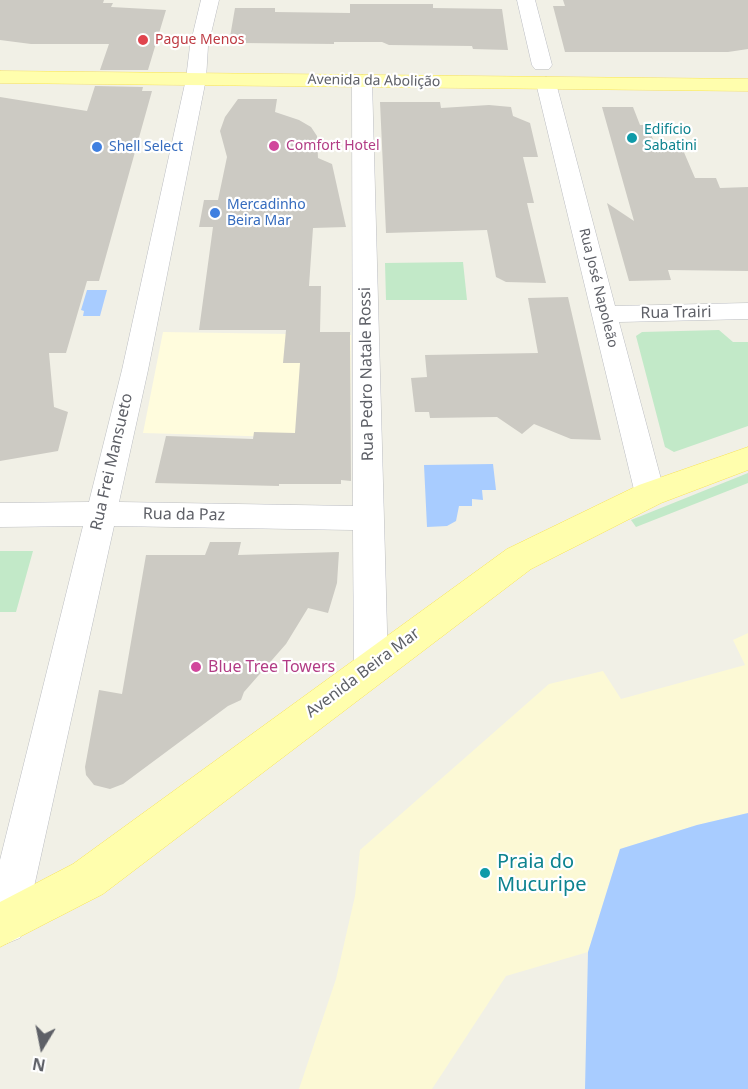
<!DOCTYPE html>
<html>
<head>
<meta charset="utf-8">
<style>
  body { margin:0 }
  #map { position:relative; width:748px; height:1089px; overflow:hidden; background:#f1f0e6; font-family:"Noto Sans",sans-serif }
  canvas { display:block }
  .north { position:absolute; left:12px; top:1017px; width:60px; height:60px; -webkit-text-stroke:4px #fff; paint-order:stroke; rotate:190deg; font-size:16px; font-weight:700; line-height:24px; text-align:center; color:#5e6067 }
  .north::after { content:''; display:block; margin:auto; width:21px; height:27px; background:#5e6067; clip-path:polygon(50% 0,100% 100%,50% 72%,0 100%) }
</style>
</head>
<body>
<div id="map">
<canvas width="748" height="1089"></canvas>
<div class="north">N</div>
</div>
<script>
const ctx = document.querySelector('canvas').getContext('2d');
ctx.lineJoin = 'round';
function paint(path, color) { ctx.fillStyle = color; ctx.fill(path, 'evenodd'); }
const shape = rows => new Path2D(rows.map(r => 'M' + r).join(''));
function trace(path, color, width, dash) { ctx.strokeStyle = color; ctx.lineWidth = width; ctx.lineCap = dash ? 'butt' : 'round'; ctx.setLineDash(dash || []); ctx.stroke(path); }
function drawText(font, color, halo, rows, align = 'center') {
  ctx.font = font + ' "Noto Sans",sans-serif'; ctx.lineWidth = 4.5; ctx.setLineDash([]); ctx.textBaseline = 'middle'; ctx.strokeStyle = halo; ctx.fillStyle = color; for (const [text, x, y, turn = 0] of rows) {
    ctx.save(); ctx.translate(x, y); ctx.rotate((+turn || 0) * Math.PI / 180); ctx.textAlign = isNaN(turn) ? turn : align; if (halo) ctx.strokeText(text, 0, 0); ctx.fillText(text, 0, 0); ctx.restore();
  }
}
paint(shape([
  [163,332,351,335,350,439,143,433]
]), '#fffcdd');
paint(shape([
  [463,262,467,300,386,300,385,263],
  [719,330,733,342,748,342,748,426,674,452,665,447,636,336,642,332],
  [748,473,748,483,636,527,631,520],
  [0,551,33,551,16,612,0,612]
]), '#c2e9c8');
paint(shape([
  [748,633,748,813,697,825,620,849,588,952,506,976,432,1089,299,1089,336,979,355,896,360,850,549,684,603,671,621,699,745,665,733,640]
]), '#fcf9d5');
paint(shape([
  [87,290,107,290,100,316,83,316,84,311,81,310],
  [493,464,496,490,482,490,483,500,472,499,472,506,459,506,456,521,447,526,427,527,424,465],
  [748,813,748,1089,585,1089,588,952,620,849,697,825]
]), '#a8ccff');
paint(shape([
  [0,0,104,0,103,3,113,3,111,7,166,10,148,70,100,70,109,44,31,44,0,40],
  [563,0,748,0,748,49,728,52,565,52,553,6,565,6],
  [350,4,433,4,433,8,502,9,508,50,473,49,472,46,389,45,382,42,334,42,334,44,242,43,230,37,235,8,275,8,275,12,350,13],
  [95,86,143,87,142,91,152,91,99,281,87,281,66,353,49,353,54,407,68,412,58,451,0,461,0,97,87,111],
  [238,99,277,99,275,112,299,120,311,127,317,136,318,158,332,164,346,227,313,228,309,286,321,286,320,332,350,332,351,481,341,480,341,484,279,484,279,486,155,483,166,436,253,439,254,432,295,433,300,363,283,363,286,330,199,330,213,227,199,227,204,200,218,200,227,157,220,131,225,117],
  [380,102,440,102,441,108,489,105,511,107,513,116,530,123,538,157,523,157,534,203,527,203,546,283,506,282,496,277,487,230,386,233],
  [602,107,633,107,640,125,648,125,657,151,683,150,695,178,716,178,720,188,748,187,748,271,668,270,671,280,629,281,607,203,634,221],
  [568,297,601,440,571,439,534,424,522,434,497,417,430,418,429,412,415,412,411,378,427,377,425,355,538,353,528,298],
  [210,542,241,542,238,555,339,552,337,583,328,613,308,608,286,644,244,692,241,700,228,706,123,784,110,789,94,785,86,775,85,767,99,690,122,694,146,555,205,555]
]), '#cccac3');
const street = shape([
  [201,0,219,0,208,46,206,79,148,370,119,502,353,506,352,81,355,77,362,75,369,77,372,81,388,667,383,678,371,682,359,678,354,667,353,530,114,526,26,923,20,938,5,944,0,942,0,860,83,526,0,527,0,503,89,502,122,370,186,79,190,46,201,0],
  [546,77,553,79,556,83,615,306,748,303,748,319,619,322,665,494,661,502,650,506,639,502,635,494,536,83,539,79,546,77]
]);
const secondary = shape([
  [517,0,535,0,552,65,549,69,535,69,532,65,517,0]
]);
const primary = shape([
  [0,71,748,79,748,91,0,83,0,71],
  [748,447,748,470,661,503,531,569,103,894,0,947,0,902,73,864,507,549,639,485,748,447]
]);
trace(street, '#bbbdc2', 1);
trace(secondary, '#bbbdc4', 1);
trace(primary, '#f8e358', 1);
paint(street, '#fff');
paint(secondary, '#fff');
paint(primary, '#fffead');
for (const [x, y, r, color] of [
  [143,40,6,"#e0444e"],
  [632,138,6,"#0f9aa8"],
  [274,146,6,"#d1479c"],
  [97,147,6,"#3f7fe0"],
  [215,213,6,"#3f7fe0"],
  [196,667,6,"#d1479c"],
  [485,873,6,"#0f9aa8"]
]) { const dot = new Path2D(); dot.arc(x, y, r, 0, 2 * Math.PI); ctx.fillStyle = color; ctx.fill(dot); trace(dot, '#fff', 2); }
drawText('14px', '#be3a42', '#fff', [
  ["Pague Menos",155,40]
], 'left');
drawText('14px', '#5e6067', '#fff', [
  ["Avenida da Abolição",374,81,1],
  ["Rua José Napoleão",598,288,76]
]);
drawText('14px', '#0d838f', '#fff', [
  ["Edifício",644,130],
  ["Sabatini",644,146]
], 'left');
drawText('14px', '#b23c85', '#fff', [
  ["Comfort Hotel",286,146]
], 'left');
drawText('14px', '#366cbe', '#fff', [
  ["Shell Select",109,147],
  ["Mercadinho",227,205],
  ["Beira Mar",227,221]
], 'left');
drawText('16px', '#5e6067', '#fff', [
  ["Rua Trairi",676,313,-1],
  ["Rua Pedro Natale Rossi",367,374,-91],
  ["Rua Frei Mansueto",112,462,-77],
  ["Rua da Paz",184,515,1],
  ["Avenida Beira Mar",363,673,-37]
]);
drawText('16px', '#b23c85', '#fff', [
  ["Blue Tree Towers",208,667]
], 'left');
drawText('20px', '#0d838f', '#fff', [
  ["Praia do",497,862],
  ["Mucuripe",497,885]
], 'left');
</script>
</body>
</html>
